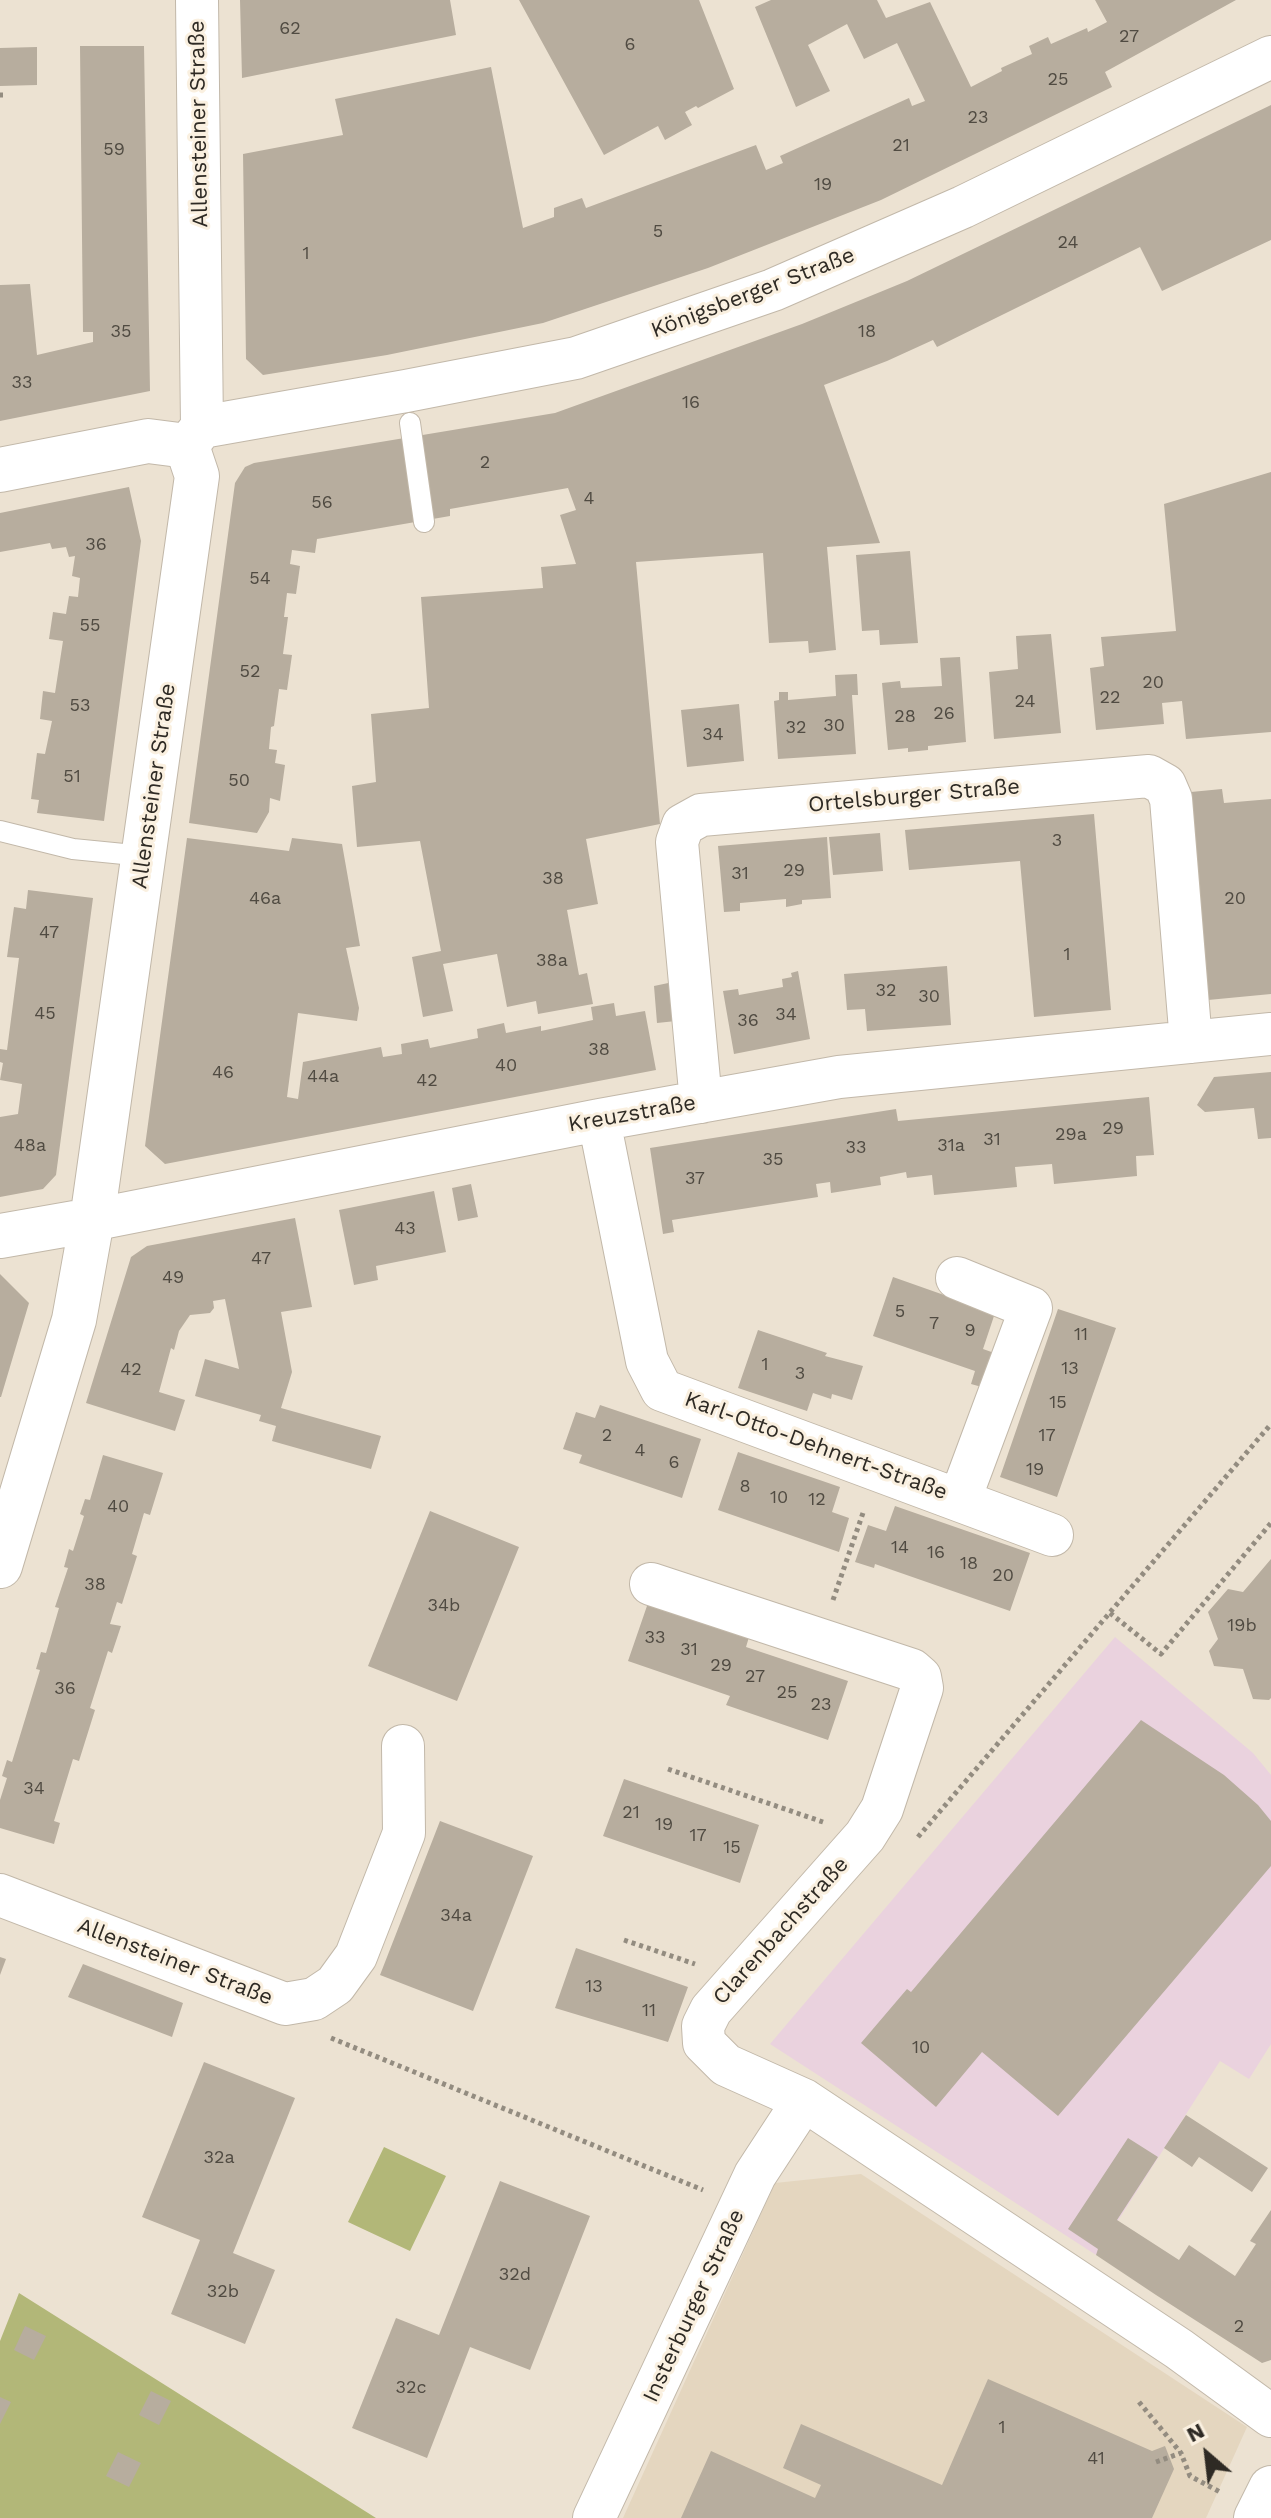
<!DOCTYPE html>
<html>
<head>
<meta charset="utf-8">
<style>
  body { margin:0 }
  #map { position:relative; width:1271px; height:2518px; overflow:hidden; background:#ece2d2; font-family:"Work Sans",sans-serif }
  canvas { display:block }
  .north { position:absolute; left:1167px; top:2414px; width:80px; height:80px; -webkit-text-stroke:6px #faf0e0; paint-order:stroke; rotate:332deg; font-size:22px; font-weight:700; line-height:32px; text-align:center; color:#2e2a24 }
  .north::after { content:''; display:block; margin:auto; width:28px; height:36px; background:#2e2a24; clip-path:polygon(50% 0,100% 100%,50% 72%,0 100%) }
</style>
</head>
<body>
<div id="map">
<canvas width="1271" height="2518"></canvas>
<div class="north">N</div>
</div>
<script>
const ctx = document.querySelector('canvas').getContext('2d');
ctx.lineJoin = 'round';
function paint(path, color) { ctx.fillStyle = color; ctx.fill(path, 'evenodd'); }
const shape = rows => new Path2D(rows.map(r => 'M' + r).join(''));
function trace(path, color, width, dash) { ctx.strokeStyle = color; ctx.lineWidth = width; ctx.lineCap = dash ? 'butt' : 'round'; ctx.setLineDash(dash || []); ctx.stroke(path); }
function drawText(font, color, halo, rows, align = 'center') {
  ctx.font = font + ' "Work Sans",sans-serif'; ctx.lineWidth = 6; ctx.setLineDash([]); ctx.textBaseline = 'middle'; ctx.strokeStyle = halo; ctx.fillStyle = color; for (const [text, x, y, turn = 0] of rows) {
    ctx.save(); ctx.translate(x, y); ctx.rotate((+turn || 0) * Math.PI / 180); ctx.textAlign = isNaN(turn) ? turn : align; if (halo) ctx.strokeText(text, 0, 0); ctx.fillText(text, 0, 0); ctx.restore();
  }
}
paint(shape([
  [861,2174,1247,2427,1206,2518,623,2518,775,2183]
]), '#e4d6bf');
paint(shape([
  [1115,1637,1253,1753,1271,1775,1271,2044,1249,2079,1220,2061,1096,2255,770,2044]
]), '#ead2de');
paint(shape([
  [384,2147,446,2176,410,2251,348,2222],
  [19,2293,376,2518,0,2518,0,2341]
]), '#b2b778');
paint(shape([
  [240,0,450,0,456,35,242,78],
  [519,0,699,0,734,89,698,108,696,106,685,112,692,125,665,140,658,126,604,155],
  [771,0,877,0,886,18,930,2,971,87,1002,71,1001,68,1032,54,1029,46,1048,37,1051,44,1087,28,1088,32,1107,22,1095,0,1236,0,1105,72,1112,87,881,200,708,268,543,323,387,355,263,375,246,359,243,154,343,135,335,99,491,67,523,228,554,217,554,208,582,198,586,208,756,145,766,170,783,163,780,156,909,98,912,106,925,101,897,43,864,59,847,24,808,45,830,91,796,107,755,7],
  [80,46,144,46,150,391,0,421,0,285,30,284,37,355,93,342,93,332,83,332],
  [37,47,37,85,0,86,0,48],
  [1271,105,1271,240,1162,291,1140,247,937,347,933,340,887,361,824,385,880,543,827,547,836,650,809,653,808,641,769,643,763,553,636,562,660,824,586,839,598,904,567,910,579,975,587,973,593,1004,538,1014,536,1001,507,1007,497,954,443,964,453,1011,423,1017,412,957,441,951,420,841,357,847,352,786,376,782,371,714,429,708,421,597,543,588,541,567,576,564,560,515,576,510,568,488,450,509,450,516,317,539,315,553,292,550,290,564,300,566,296,594,287,593,284,617,288,617,283,654,292,655,287,690,279,689,274,726,271,727,269,749,277,750,275,763,285,765,280,801,270,798,269,812,257,833,189,823,235,483,245,467,254,463,555,413,802,324,907,281],
  [1271,472,1271,732,1186,739,1182,701,1162,703,1164,724,1096,730,1090,668,1104,666,1101,637,1176,631,1164,504],
  [129,487,141,541,104,821,37,813,39,800,31,799,37,753,45,754,52,721,40,719,43,691,55,693,63,641,49,639,53,612,66,614,69,596,78,597,80,578,72,576,75,556,69,557,66,547,52,549,50,543,0,552,0,513],
  [910,551,918,643,880,645,879,630,862,631,856,555],
  [1051,634,1061,733,994,739,989,672,1018,669,1016,636],
  [960,657,966,742,928,746,928,750,908,752,908,748,888,750,882,683,900,681,901,688,942,686,940,658],
  [857,674,858,695,852,695,856,754,778,759,774,701,779,700,779,692,788,692,788,700,836,696,835,675],
  [739,704,744,761,687,767,681,710],
  [1222,789,1224,803,1271,799,1271,994,1208,1000,1191,792],
  [1094,814,1111,1010,1034,1017,1020,861,909,870,905,830],
  [880,833,883,871,833,875,829,837],
  [827,837,831,898,802,900,802,904,786,907,786,899,740,903,740,911,724,912,718,846],
  [187,838,289,851,292,838,342,844,360,946,346,948,359,1008,357,1021,298,1013,287,1097,298,1099,303,1062,381,1047,383,1057,402,1054,401,1044,428,1039,430,1048,478,1038,477,1029,504,1023,506,1033,541,1026,541,1031,593,1020,591,1007,614,1003,616,1016,645,1011,656,1070,165,1164,145,1146],
  [28,890,93,898,56,1175,43,1189,0,1197,0,1117,18,1114,22,1084,0,1080,3,1063,0,1062,0,1049,7,1050,19,958,7,957,14,907,26,909],
  [947,966,951,1025,867,1031,865,1009,847,1010,844,974],
  [798,971,810,1039,734,1054,723,991,738,989,739,995,783,987,782,979,792,977,791,973],
  [673,982,676,1021,657,1023,654,986],
  [1271,1072,1271,1138,1258,1139,1254,1108,1205,1112,1197,1105,1214,1077],
  [1149,1097,1154,1155,1136,1156,1137,1176,1054,1184,1052,1164,1015,1167,1017,1187,934,1195,932,1175,907,1178,906,1172,880,1177,881,1185,831,1193,830,1182,816,1184,818,1197,672,1220,674,1232,663,1234,650,1148,896,1109,898,1121],
  [471,1184,478,1217,458,1221,452,1188],
  [434,1191,446,1252,376,1266,378,1280,354,1285,339,1210],
  [295,1218,312,1307,281,1312,292,1372,281,1408,381,1436,371,1469,272,1441,276,1426,259,1421,261,1415,195,1396,205,1359,239,1369,225,1299,213,1301,214,1308,210,1313,190,1315,179,1331,174,1350,171,1348,159,1392,185,1400,175,1431,86,1403,131,1257,147,1246],
  [0,1274,29,1303,1,1397,0,1397],
  [893,1277,995,1313,983,1349,1000,1355,989,1389,971,1384,975,1371,873,1336],
  [1058,1309,1116,1328,1057,1497,1000,1477],
  [758,1330,827,1353,825,1356,863,1366,852,1400,832,1394,831,1399,813,1393,807,1411,738,1388],
  [600,1405,701,1439,682,1498,579,1463,582,1455,563,1449,576,1412,595,1418],
  [738,1452,840,1487,832,1512,849,1518,839,1552,718,1510],
  [103,1455,163,1473,150,1515,144,1513,132,1554,137,1556,122,1604,117,1602,110,1624,121,1626,112,1653,108,1651,90,1708,95,1710,79,1761,73,1759,54,1821,60,1823,54,1844,0,1828,0,1800,7,1778,2,1776,7,1760,12,1762,40,1670,36,1669,41,1652,46,1653,59,1608,55,1607,68,1568,64,1567,69,1549,73,1551,84,1516,80,1514,85,1499,90,1500],
  [895,1506,1030,1553,1010,1611,875,1564,874,1568,855,1562,868,1525,886,1531],
  [430,1511,519,1547,457,1701,368,1666],
  [1271,1559,1271,1698,1269,1700,1253,1699,1243,1669,1214,1666,1209,1651,1218,1639,1208,1612,1228,1589,1243,1592],
  [648,1603,749,1637,746,1647,848,1681,828,1740,726,1705,730,1696,628,1661],
  [1141,1720,1224,1775,1258,1805,1271,1821,1271,1866,1058,2116,982,2052,936,2107,861,2043,907,1989,911,1992],
  [624,1779,759,1825,740,1883,603,1836],
  [440,1821,533,1856,473,2011,380,1975],
  [576,1948,688,1987,668,2042,555,2008],
  [0,1957,6,1959,0,1975],
  [83,1964,183,2003,172,2037,68,1997],
  [204,2062,295,2098,233,2253,275,2270,245,2344,171,2314,200,2240,142,2217],
  [1186,2115,1268,2168,1252,2192,1199,2157,1192,2167,1164,2148],
  [1128,2138,1158,2157,1117,2220,1179,2260,1189,2245,1235,2276,1256,2244,1250,2241,1271,2210,1271,2360,1262,2363,1156,2295,1096,2255,1098,2249,1068,2229],
  [500,2181,590,2216,530,2370,470,2347,427,2458,352,2428,396,2318,439,2335],
  [25,2326,46,2336,34,2360,14,2350],
  [988,2379,1152,2451,1165,2446,1174,2469,1152,2518,681,2518,711,2451,815,2498,821,2485,783,2468,801,2424,942,2485],
  [151,2391,171,2401,159,2425,139,2415],
  [0,2397,11,2402,0,2424],
  [118,2452,141,2463,129,2487,106,2476]
]), '#b7ad9e');
const service = shape([
  [410,423,424,522],
  [0,831,73,849,144,856]
]);
const minor = shape([
  [202,427,406,391,576,358,773,290,963,207,1271,57],
  [187,446,202,427,197,0],
  [701,1102,677,842,683,825,701,815,1149,776,1165,785,1171,799,1191,1042],
  [599,1120,647,1361,662,1390,1052,1535],
  [92,1220,599,1120,839,1077,1271,1034],
  [957,1278,1031,1308,960,1499],
  [651,1584,912,1670,920,1677,922,1688,882,1809,865,1836,711,2010,703,2026,704,2043,726,2065,804,2100,1179,2349,1271,2416],
  [0,1895,285,2004,314,1999,335,1985,356,1956,404,1833,403,1746],
  [594,2518,755,2175,804,2100]
]);
const tertiary = shape([
  [0,470,148,441,187,446,197,476,92,1220,74,1320,0,1566],
  [0,1236,92,1220]
]);
const secondary = shape([
  [1256,2518,1271,2488]
]);
trace(service, '#c2b8a9', 22);
trace(minor, '#c2b8a9', 44);
trace(tertiary, '#c2b8a9', 46);
trace(secondary, '#c2b8a9', 46);
trace(shape([
  [0,95,3,95],
  [833,1600,864,1510],
  [1110,1613,1161,1654,1271,1523],
  [668,1769,823,1822],
  [918,1837,1271,1424],
  [624,1940,695,1964],
  [331,2038,703,2190],
  [1139,2402,1181,2453],
  [1156,2462,1181,2453,1190,2476,1222,2493]
]), '#938c80', 5, [4, 4]);
trace(service, '#fff', 20);
trace(minor, '#fff', 42);
trace(tertiary, '#fff', 44);
trace(secondary, '#fff', 44);
drawText('18px', '#504b42', null, [
  ["62",290,29],
  ["27",1129,37],
  ["6",630,45],
  ["25",1058,80],
  ["23",978,118],
  ["21",901,146],
  ["59",114,150],
  ["19",823,185],
  ["5",658,232],
  ["24",1068,243],
  ["1",306,254],
  ["35",121,332],
  ["18",867,332],
  ["33",22,383],
  ["16",691,403],
  ["2",485,463],
  ["4",589,499],
  ["56",322,503],
  ["36",96,545],
  ["54",260,579],
  ["55",90,626],
  ["52",250,672],
  ["20",1153,683],
  ["22",1110,698],
  ["24",1025,702],
  ["53",80,706],
  ["26",944,714],
  ["28",905,717],
  ["30",834,726],
  ["32",796,728],
  ["34",713,735],
  ["51",72,777],
  ["50",239,781],
  ["3",1057,841],
  ["29",794,871],
  ["31",740,874],
  ["38",553,879],
  ["46a",265,899],
  ["20",1235,899],
  ["47",49,933],
  ["1",1067,955],
  ["38a",552,961],
  ["32",886,991],
  ["30",929,997],
  ["45",45,1014],
  ["34",786,1015],
  ["36",748,1021],
  ["38",599,1050],
  ["40",506,1066],
  ["46",223,1073],
  ["44a",323,1077],
  ["42",427,1081],
  ["29",1113,1129],
  ["29a",1071,1135],
  ["31",992,1140],
  ["48a",30,1146],
  ["31a",951,1146],
  ["33",856,1148],
  ["35",773,1160],
  ["37",695,1179],
  ["43",405,1229],
  ["47",261,1259],
  ["49",173,1278],
  ["5",900,1312],
  ["7",934,1324],
  ["9",970,1331],
  ["11",1081,1335],
  ["1",765,1365],
  ["13",1070,1369],
  ["42",131,1370],
  ["3",800,1374],
  ["15",1058,1403],
  ["2",607,1436],
  ["17",1047,1436],
  ["4",640,1451],
  ["6",674,1463],
  ["19",1035,1470],
  ["8",745,1487],
  ["10",779,1498],
  ["12",817,1500],
  ["40",118,1507],
  ["14",900,1548],
  ["16",936,1553],
  ["18",969,1564],
  ["20",1003,1576],
  ["38",95,1585],
  ["34b",444,1606],
  ["19b",1242,1626],
  ["33",655,1638],
  ["31",689,1650],
  ["29",721,1666],
  ["27",755,1677],
  ["36",65,1689],
  ["25",787,1693],
  ["23",821,1705],
  ["34",34,1789],
  ["21",631,1813],
  ["19",664,1825],
  ["17",698,1836],
  ["15",732,1848],
  ["34a",456,1916],
  ["13",594,1987],
  ["11",649,2011],
  ["10",921,2048],
  ["32a",219,2158],
  ["32d",515,2275],
  ["32b",223,2292],
  ["2",1239,2327],
  ["32c",411,2388],
  ["1",1002,2428],
  ["41",1096,2459]
]);
drawText('22px', '#2e2a24', '#faf0e0', [
  ["Allensteiner Straße",199,124,-91],
  ["Königsberger Straße",753,293,-21],
  ["Allensteiner Straße",154,786,-82],
  ["Ortelsburger Straße",914,796,-5],
  ["Kreuzstraße",632,1114,-10],
  ["Karl-Otto-Dehnert-Straße",816,1446,20],
  ["Clarenbachstraße",781,1931,-48],
  ["Allensteiner Straße",175,1962,21],
  ["Insterburger Straße",694,2306,-65]
]);
</script>
</body>
</html>
